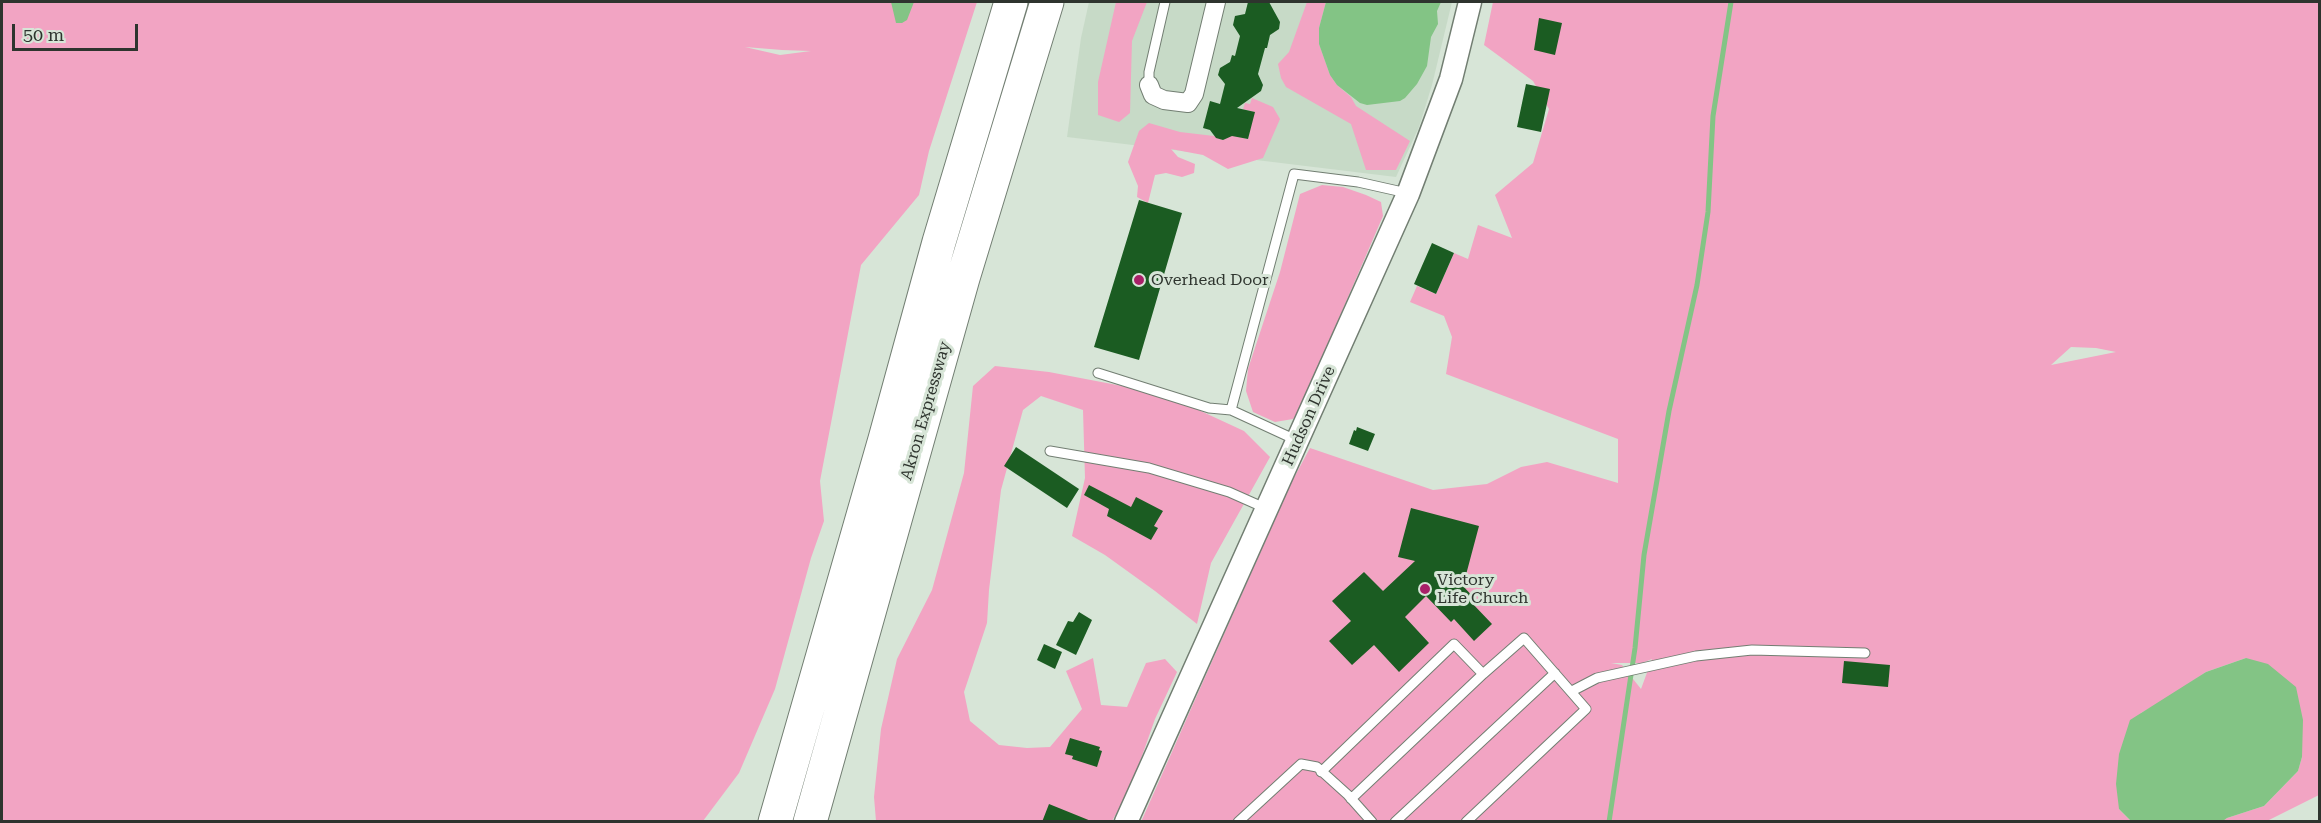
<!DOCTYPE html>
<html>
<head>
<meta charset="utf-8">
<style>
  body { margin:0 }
  #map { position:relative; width:2321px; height:823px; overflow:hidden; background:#d7e5d7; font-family:"Roboto Serif",serif }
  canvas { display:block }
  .frame { position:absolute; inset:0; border:3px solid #2e342e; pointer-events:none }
  .scale { position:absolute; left:12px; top:24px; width:126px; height:27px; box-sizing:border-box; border:3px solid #2e342e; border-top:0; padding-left:8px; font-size:18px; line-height:21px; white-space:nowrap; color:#2e342e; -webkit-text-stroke:4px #d7e5d7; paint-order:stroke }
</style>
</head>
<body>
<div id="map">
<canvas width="2321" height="823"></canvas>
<div class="frame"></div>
<div class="scale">50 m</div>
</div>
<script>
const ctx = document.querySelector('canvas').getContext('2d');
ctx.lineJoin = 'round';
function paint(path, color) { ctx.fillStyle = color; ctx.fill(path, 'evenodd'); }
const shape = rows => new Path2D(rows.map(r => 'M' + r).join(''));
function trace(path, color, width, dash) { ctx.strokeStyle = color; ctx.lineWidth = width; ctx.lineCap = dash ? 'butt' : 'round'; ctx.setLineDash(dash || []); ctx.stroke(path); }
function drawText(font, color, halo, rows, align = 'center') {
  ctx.font = font + ' "Roboto Serif",serif'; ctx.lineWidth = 6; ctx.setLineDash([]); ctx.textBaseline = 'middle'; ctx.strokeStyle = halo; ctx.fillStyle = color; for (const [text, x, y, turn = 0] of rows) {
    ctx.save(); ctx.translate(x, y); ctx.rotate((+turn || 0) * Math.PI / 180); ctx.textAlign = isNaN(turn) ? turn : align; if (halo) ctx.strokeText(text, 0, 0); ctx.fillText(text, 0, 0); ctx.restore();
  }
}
paint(shape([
  [1089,2,1452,2,1432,85,1419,127,1396,177,1067,137,1081,38]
]), '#c7dac7');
paint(shape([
  [2,2,977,2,929,151,919,195,861,265,820,481,824,521,811,558,775,689,739,773,703,821,2,822],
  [745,47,782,50,811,51,780,55],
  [1116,2,1147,2,1132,41,1130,113,1119,122,1098,115,1098,82],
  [1307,2,1326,2,1319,28,1319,44,1330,75,1337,85,1351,97,1356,106,1410,141,1396,170,1366,170,1351,124,1286,87,1281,78,1278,64,1289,52],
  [1493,2,2319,2,2319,795,2267,821,2223,821,2227,818,2264,806,2298,771,2302,757,2246,658,2206,672,2166,699,2141,713,2119,809,2131,821,1141,822,1290,485,1310,448,1433,490,1487,484,1521,467,1547,462,1618,483,1618,439,1446,374,1452,337,1444,316,1410,302,1417,286,1436,294,1454,253,1468,259,1478,225,1512,238,1495,195,1533,163,1549,109,1533,81,1484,45],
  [2071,347,2096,348,2116,352,2051,365],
  [1652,659,1641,689,1622,665,1611,663,1642,663],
  [1252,98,1273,107,1280,119,1263,158,1228,169,1203,155,1171,149,1178,157,1195,164,1194,173,1182,177,1166,173,1155,175,1148,203,1137,197,1138,186,1128,162,1139,131,1149,123,1180,132,1214,136,1223,140,1230,135,1248,139,1254,112,1243,109,1245,103,1250,104],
  [1322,185,1343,187,1366,195,1381,202,1383,216,1298,413,1293,419,1275,422,1253,412,1246,391,1248,369,1280,272,1300,194],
  [995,366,1049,372,1164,394,1244,431,1270,457,1211,563,1197,624,1155,591,1105,555,1072,536,1085,478,1083,410,1041,396,1023,410,1001,490,989,590,987,623,964,692,970,721,999,745,1027,748,1050,747,1082,709,1066,671,1093,658,1101,705,1127,707,1146,663,1165,659,1177,672,1155,719,1131,787,1112,821,876,821,874,797,881,729,897,659,932,590,964,473,973,386]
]), '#f2a4c3');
paint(shape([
  [891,2,914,2,907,20,902,23,896,23],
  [1326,2,1441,2,1437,11,1438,24,1431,37,1427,66,1417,84,1405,98,1400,101,1367,105,1360,103,1337,85,1330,75,1319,44,1319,28],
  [2246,658,2268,664,2296,687,2303,720,2302,757,2298,771,2264,806,2227,818,2223,821,2131,821,2119,809,2116,784,2119,754,2130,720,2206,672]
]), '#83c485');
trace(shape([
  [1609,822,1635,648,1644,555,1669,411,1697,285,1708,212,1713,116,1731,2]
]), '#83c485', 5);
paint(shape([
  [1248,2,1269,2,1280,22,1279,29,1270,35,1267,48,1265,48,1258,74,1263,85,1261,91,1237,108,1255,112,1248,139,1232,136,1223,140,1216,138,1210,130,1203,128,1210,101,1220,104,1225,84,1218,75,1220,68,1230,62,1232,55,1235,56,1240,36,1233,25,1235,16,1245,14],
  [1539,18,1562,23,1555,55,1534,50],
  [1526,84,1550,89,1541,132,1517,127],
  [1139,200,1182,213,1139,360,1094,347],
  [1432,243,1454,253,1436,294,1414,284],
  [1357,427,1375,434,1368,451,1349,444,1354,430,1356,431],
  [1016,447,1079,489,1067,508,1004,466],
  [1089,485,1131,507,1136,497,1163,511,1154,526,1158,528,1151,540,1107,516,1109,509,1084,495],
  [1411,508,1479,526,1463,586,1476,600,1472,603,1492,624,1474,641,1454,619,1451,622,1426,596,1405,617,1429,643,1399,672,1374,645,1352,665,1329,641,1351,621,1332,601,1364,572,1383,591,1415,561,1398,557],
  [1079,612,1092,620,1076,655,1056,645,1068,621,1073,622],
  [1044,644,1062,652,1055,669,1037,660],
  [1844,661,1890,665,1888,687,1842,683],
  [1070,738,1100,747,1099,750,1102,751,1097,767,1072,759,1073,756,1065,754],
  [1049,804,1091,821,1091,822,1042,822]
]), '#1b5c22');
const service = shape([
  [1149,85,1149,72,1165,2],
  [1098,373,1209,408,1231,410],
  [1296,440,1231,410,1294,174,1358,182,1407,193],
  [1050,451,1149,468,1229,492,1265,508],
  [1572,691,1597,678,1696,656,1752,650,1865,653],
  [1321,772,1454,644,1483,674,1524,638,1586,709,1466,822],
  [1351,799,1483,674],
  [1238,822,1301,764,1317,767,1348,795,1372,822],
  [1395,822,1555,673]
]);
const minor = shape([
  [1149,85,1153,95,1164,100,1188,103,1194,94,1216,2]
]);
const tertiary = shape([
  [1126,822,1408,194,1451,79,1470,2]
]);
const motorway = shape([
  [775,822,885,439,939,242,1011,2],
  [810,822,963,278,1047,2]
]);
trace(service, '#727e72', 11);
trace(minor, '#727e72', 20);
trace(tertiary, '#727e72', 25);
trace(motorway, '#727e72', 35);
trace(service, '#fff', 9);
trace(minor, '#fff', 18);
trace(tertiary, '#fff', 22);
trace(motorway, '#fff', 33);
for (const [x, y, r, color] of [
  [1139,280,6,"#a82168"],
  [1425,589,6,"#a82168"]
]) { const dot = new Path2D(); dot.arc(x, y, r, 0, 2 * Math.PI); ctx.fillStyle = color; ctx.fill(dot); trace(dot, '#d7e5d7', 2); }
drawText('16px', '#2e342e', '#d7e5d7', [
  ["Overhead Door",1151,280],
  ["Victory",1437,580],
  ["Life Church",1437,598]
], 'left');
drawText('16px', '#2e342e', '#d7e5d7', [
  ["Akron Expressway",926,411,-74],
  ["Hudson Drive",1309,416,-66]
]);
</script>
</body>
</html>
